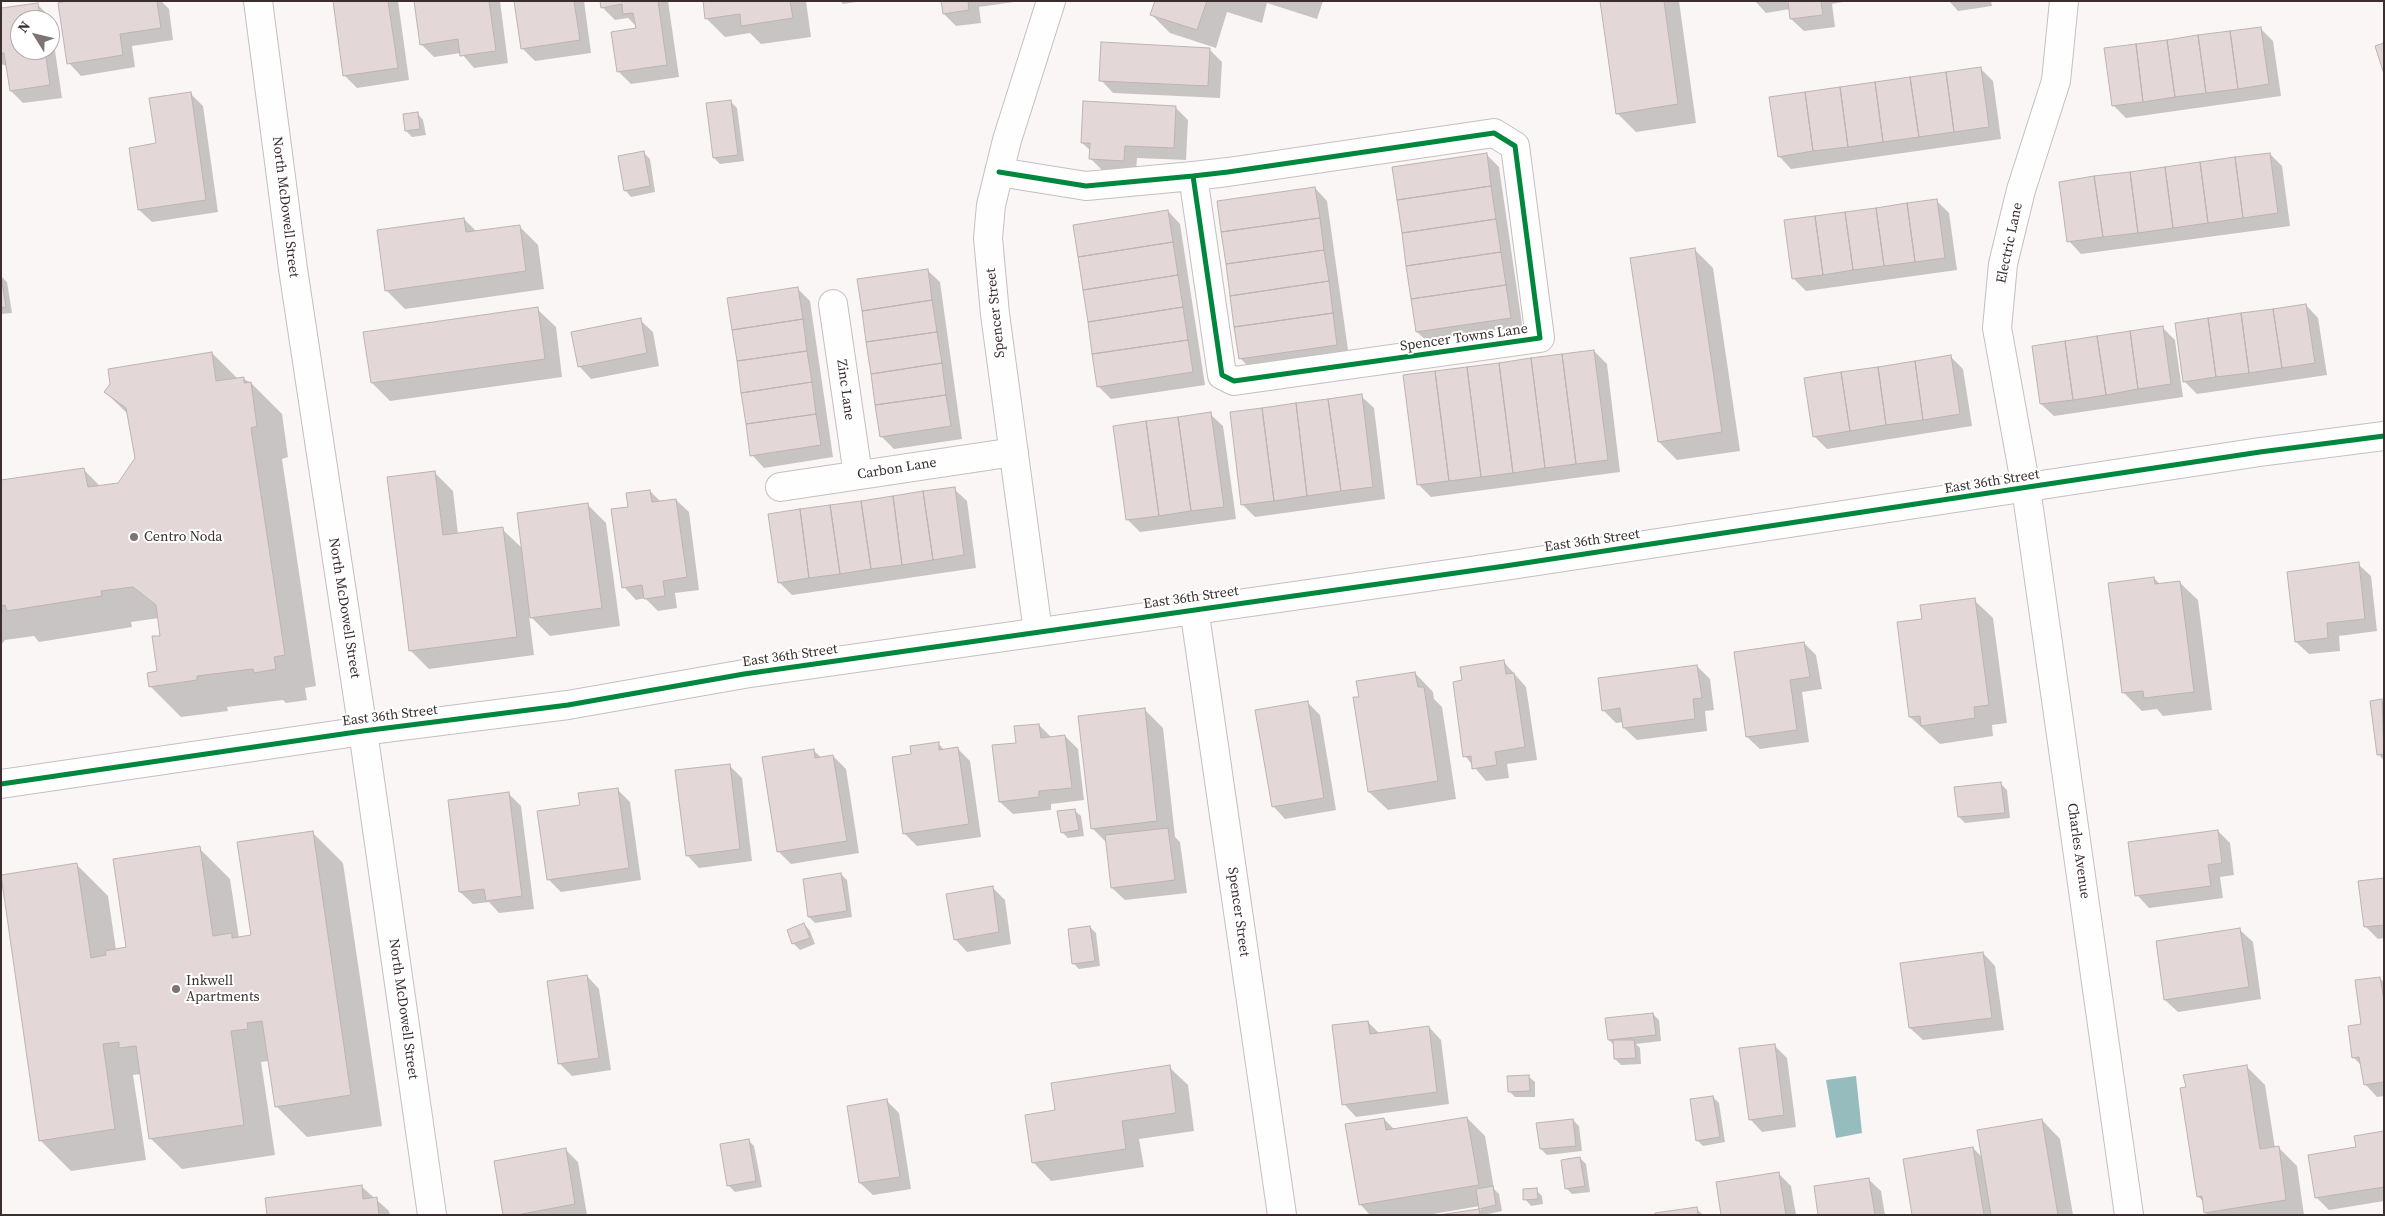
<!DOCTYPE html>
<html>
<head>
<meta charset="utf-8">
<style>
  body { margin:0 }
  #map { position:relative; width:2385px; height:1216px; overflow:hidden; background:#fbf6f6; font-family:"Source Serif 4",serif }
  canvas { display:block }
  .frame { position:absolute; inset:0; border:2px solid #3a2e2f; pointer-events:none }
  .north { position:absolute; left:10px; top:10px; width:50px; height:50px; box-sizing:border-box; background:#fff; border:1px solid #b0abac; border-radius:50%; rotate:306deg; font-size:14px; font-weight:700; line-height:20px; text-align:center; color:#3a2e2f }
  .north::after { content:''; display:block; margin:auto; width:18px; height:22px; background:#7e7475; clip-path:polygon(50% 0,100% 100%,50% 72%,0 100%) }
</style>
</head>
<body>
<div id="map">
<canvas width="2385" height="1216"></canvas>
<div class="frame"></div>
<div class="north">N</div>
</div>
<script>
const ctx = document.querySelector('canvas').getContext('2d');
ctx.lineJoin = 'round';
function paint(path, color) { ctx.fillStyle = color; ctx.fill(path, 'evenodd'); }
const shape = rows => new Path2D(rows.map(r => 'M' + r).join(''));
function trace(path, color, width, dash) { ctx.strokeStyle = color; ctx.lineWidth = width; ctx.lineCap = dash ? 'butt' : 'round'; ctx.setLineDash(dash || []); ctx.stroke(path); }
function drawText(font, color, halo, rows, align = 'center') {
  ctx.font = font + ' "Source Serif 4",serif'; ctx.lineWidth = 4; ctx.setLineDash([]); ctx.textBaseline = 'middle'; ctx.strokeStyle = halo; ctx.fillStyle = color; for (const [text, x, y, turn = 0] of rows) {
    ctx.save(); ctx.translate(x, y); ctx.rotate((+turn || 0) * Math.PI / 180); ctx.textAlign = isNaN(turn) ? turn : align; if (halo) ctx.strokeText(text, 0, 0); ctx.fillText(text, 0, 0); ctx.restore();
  }
}
paint(shape([
  [1856,1076,1862,1133,1836,1138,1826,1080]
]), '#97bcbd');
paint(shape([
  [127,1,161,1,169,9,173,40,132,46,135,67,81,76,69,63],
  [334,1,398,1,409,80,357,88,344,75],
  [415,1,500,1,508,63,474,68,461,53,434,57,421,44],
  [516,1,584,1,591,53,535,61,522,48],
  [601,1,668,1,679,77,631,84,618,71,636,26,628,18,615,20,602,7],
  [704,1,806,1,811,37,761,44,750,33,725,37,706,18],
  [840,1,863,1,843,4],
  [942,1,1013,1,1014,2,979,7,981,23,956,26,944,14],
  [1156,1,1323,1,1317,19,1267,3,1262,23,1227,12,1216,48,1170,33,1152,15],
  [1601,1,1679,1,1696,123,1636,132,1617,113],
  [1755,1,1848,1,1832,4,1835,27,1804,31,1791,19,1790,9,1766,13],
  [1949,1,1991,1,1992,6,1958,11],
  [37,4,50,17,62,98,23,103,11,91,7,66,1,64,1,10],
  [20,20,50,20,50,50,20,50],
  [2260,28,2273,41,2281,96,2126,118,2113,105],
  [1209,49,1222,62,1220,98,1113,93,1101,80],
  [1980,68,1993,81,2001,139,1791,169,1779,156],
  [190,93,203,106,218,212,152,222,139,210],
  [730,101,737,108,744,161,720,164,714,158],
  [1175,107,1188,120,1186,160,1137,158,1136,173,1103,171,1090,158,1091,151,1082,143],
  [417,113,423,120,426,135,412,137,406,131],
  [644,153,650,159,655,192,631,197,625,190],
  [1486,154,1499,167,1523,331,1430,344,1417,332],
  [2270,154,2282,166,2290,226,2081,254,2069,241],
  [1315,188,1327,201,1349,357,1253,371,1240,358],
  [1936,200,1949,213,1957,270,1806,291,1793,278],
  [1168,211,1180,224,1205,385,1111,399,1098,386],
  [464,219,477,232,519,226,538,245,544,289,405,309,386,290],
  [1694,249,1713,268,1740,451,1677,460,1659,442],
  [927,270,940,282,962,439,894,449,881,436],
  [1,276,7,282,12,313,1,314],
  [798,289,810,301,833,457,764,468,752,455],
  [2306,305,2318,318,2327,375,2197,394,2184,381],
  [537,309,556,327,562,377,390,401,372,383],
  [640,320,653,332,659,366,591,379,579,366],
  [2162,327,2175,340,2183,397,2054,416,2041,404],
  [1594,351,1607,364,1620,472,1431,497,1418,484],
  [212,353,238,379,244,379,251,383,282,414,288,457,282,459,316,686,305,688,307,700,286,703,283,700,227,707,228,711,181,717,150,686,158,672,161,637,159,618,131,622,132,627,39,642,34,636,5,640,1,645,1,481,83,469,101,487,119,484,136,459,128,414,105,392],
  [1950,356,1963,369,1972,426,1827,449,1814,436],
  [1361,396,1374,408,1385,499,1255,517,1242,504],
  [1210,414,1223,426,1236,519,1140,532,1127,519],
  [434,472,453,491,458,534,502,529,523,549,588,505,606,523,620,626,550,636,529,615,534,655,429,669,410,650],
  [954,489,967,501,976,568,792,595,779,582],
  [650,491,661,502,676,500,689,512,699,590,675,593,677,608,658,611,645,598,636,600,624,587,629,508],
  [2358,564,2371,576,2377,631,2339,636,2340,651,2309,654,2296,642,2288,573],
  [2154,578,2160,584,2179,582,2198,600,2212,710,2163,716,2157,709,2142,711,2124,693],
  [1974,600,1993,618,2007,723,1992,725,1993,736,1940,744,1910,717,1923,620],
  [1804,643,1816,655,1822,689,1802,692,1809,742,1760,749,1747,737],
  [1504,662,1526,687,1537,760,1507,764,1509,778,1486,781,1465,756,1463,681],
  [1697,666,1710,679,1714,710,1705,711,1707,731,1637,740,1624,728,1623,722,1616,723,1604,711],
  [1415,673,1433,692,1434,699,1442,707,1456,799,1388,810,1369,792,1360,698],
  [2384,701,2384,760,2378,754,2371,703],
  [1307,702,1320,715,1336,810,1285,819,1273,806],
  [1144,709,1163,728,1175,837,1180,842,1187,893,1125,900,1112,888,1107,843,1092,828],
  [1039,725,1052,738,1065,736,1078,749,1084,800,1051,804,1051,810,1013,814,1000,802,1018,744],
  [938,743,945,751,958,749,970,761,981,837,917,846,905,834,913,756],
  [813,750,822,758,833,756,846,769,859,853,791,864,778,851],
  [730,766,742,778,752,861,699,868,687,855],
  [2001,784,2007,790,2010,818,1965,823,1959,817],
  [617,789,630,802,641,880,561,892,548,879,581,806],
  [508,793,521,806,534,909,499,913,489,902,473,904,460,892],
  [1074,810,1081,816,1084,836,1068,838,1062,832],
  [2218,831,2230,843,2234,875,2220,877,2223,898,2149,908,2137,895],
  [312,832,343,863,382,1126,307,1137,276,1106,269,1061,261,1062,275,1155,182,1169,150,1138,141,1074,133,1075,146,1160,71,1171,40,1140,76,864,108,896,116,950,128,948,199,848,230,879,239,938,253,936],
  [841,874,847,880,852,917,815,923,809,917],
  [2384,879,2384,938,2378,939,2365,926],
  [993,888,1005,900,1011,944,967,952,955,939],
  [804,924,810,931,815,944,800,950,794,944,789,931],
  [1090,927,1096,933,1100,966,1079,969,1073,963],
  [2240,930,2253,942,2261,999,2178,1012,2165,1000],
  [1983,953,1995,966,2004,1030,1923,1040,1910,1028,1902,964],
  [587,976,599,989,611,1070,572,1076,560,1064],
  [2379,978,2384,982,2384,1096,2377,1097,2365,1084,2362,1066,2353,1057,2362,1025],
  [1653,1014,1659,1020,1661,1041,1636,1044,1640,1048,1641,1064,1621,1065,1615,1059,1614,1045,1609,1040],
  [1368,1022,1380,1034,1429,1027,1441,1040,1449,1104,1356,1117,1344,1104],
  [1774,1045,1787,1058,1796,1127,1762,1132,1750,1119],
  [2246,1066,2265,1085,2275,1148,2278,1147,2297,1166,2304,1215,2208,1215,2205,1212,2204,1203,2198,1196],
  [1169,1067,1188,1085,1194,1131,1139,1139,1144,1167,1051,1181,1033,1162,1057,1111],
  [1528,1076,1535,1082,1535,1097,1515,1097,1509,1091],
  [1713,1097,1719,1103,1725,1142,1703,1146,1697,1140],
  [887,1101,899,1113,911,1189,873,1195,860,1183],
  [1467,1118,1485,1136,1494,1189,1499,1194,1502,1211,1484,1215,1447,1215,1481,1210,1480,1206,1427,1215,1370,1215,1360,1204,1384,1119,1395,1130],
  [1573,1120,1579,1126,1582,1151,1547,1155,1541,1149],
  [2042,1120,2060,1139,2073,1215,1913,1215,1973,1148,1983,1158],
  [2384,1132,2384,1201,2329,1210,2317,1198,2358,1148],
  [748,1140,754,1146,762,1187,735,1192,729,1186,721,1145],
  [565,1149,578,1162,587,1215,504,1215],
  [1580,1158,1586,1164,1590,1192,1572,1194,1566,1188],
  [1779,1174,1791,1186,1796,1215,1723,1215],
  [1868,1179,1881,1191,1885,1215,1819,1215],
  [361,1186,389,1211,390,1215,268,1215],
  [1536,1190,1542,1196,1543,1204,1531,1206,1525,1199],
  [1696,1208,1703,1215,1657,1215]
]), '#0003');
const building = shape([
  [66,1,157,1,161,28,120,34,123,55,67,64,58,3,66,1],
  [333,1,388,1,398,68,343,76,333,1],
  [414,1,489,1,496,51,460,56,458,39,420,45,414,1],
  [514,1,574,1,580,40,521,49,514,1],
  [600,1,658,1,667,65,617,72,611,32,636,28,633,13,623,14,622,4,601,8,600,1],
  [703,1,790,1,793,18,741,26,740,14,705,19,703,1],
  [941,1,968,1,969,10,943,14,941,1],
  [1155,1,1207,1,1197,30,1150,15,1155,1],
  [1600,1,1664,1,1678,104,1616,114,1600,1],
  [1788,1,1821,1,1823,15,1790,19,1788,1],
  [38,3,40,20,20,20,20,50,45,50,50,85,10,91,4,53,1,53,1,8,38,3],
  [2261,27,2269,84,2238,89,2230,31,2261,27],
  [2230,31,2238,89,2206,93,2198,35,2230,31],
  [2198,35,2206,93,2175,97,2167,40,2198,35],
  [2167,40,2175,97,2143,102,2136,44,2167,40],
  [1101,42,1210,48,1208,86,1099,81,1101,42],
  [2384,43,2384,74,2375,46,2384,43],
  [2136,44,2143,102,2112,106,2104,48,2136,44],
  [1981,67,1989,127,1954,132,1946,72,1981,67],
  [1946,72,1954,132,1919,137,1910,77,1946,72],
  [1910,77,1919,137,1883,142,1875,82,1910,77],
  [1875,82,1883,142,1848,147,1840,87,1875,82],
  [1840,87,1848,147,1813,151,1805,92,1840,87],
  [191,92,206,200,138,210,129,148,156,143,149,98,191,92],
  [1805,92,1813,151,1778,157,1769,97,1805,92],
  [731,100,738,155,713,158,706,103,731,100],
  [1083,101,1176,106,1174,148,1125,146,1124,161,1089,159,1090,143,1081,143,1083,101],
  [418,112,420,129,405,131,403,114,418,112],
  [644,151,650,186,624,191,618,156,644,151],
  [1487,153,1491,186,1397,200,1392,167,1487,153],
  [2270,153,2278,213,2243,218,2235,157,2270,153],
  [2235,157,2243,218,2208,223,2200,162,2235,157],
  [2200,162,2208,223,2173,228,2165,167,2200,162],
  [2165,167,2173,228,2138,233,2130,172,2165,167],
  [2130,172,2138,233,2103,237,2094,176,2130,172],
  [2094,176,2103,237,2067,242,2059,182,2094,176],
  [1491,186,1496,219,1402,233,1397,200,1491,186],
  [1315,187,1320,218,1221,232,1217,201,1315,187],
  [1937,199,1945,258,1915,262,1907,203,1937,199],
  [1907,203,1915,262,1884,266,1876,208,1907,203],
  [1876,208,1884,266,1853,270,1845,212,1876,208],
  [1168,210,1173,242,1078,257,1073,225,1168,210],
  [1845,212,1853,270,1823,275,1815,216,1845,212],
  [1815,216,1823,275,1792,279,1784,220,1815,216],
  [464,218,466,232,520,225,526,271,385,291,377,230,464,218],
  [1320,218,1324,250,1226,264,1221,232,1320,218],
  [1496,219,1501,252,1406,266,1402,233,1496,219],
  [1173,242,1178,275,1083,290,1078,257,1173,242],
  [1695,248,1722,432,1658,442,1630,258,1695,248],
  [1324,250,1329,281,1230,296,1226,264,1324,250],
  [1501,252,1506,285,1411,299,1406,266,1501,252],
  [928,269,932,300,862,311,857,279,928,269],
  [1,275,6,307,1,308,1,275],
  [1178,275,1183,307,1088,322,1083,290,1178,275],
  [1329,281,1333,313,1234,327,1230,296,1329,281],
  [1506,285,1511,318,1416,332,1411,299,1506,285],
  [798,287,803,319,732,330,727,298,798,287],
  [932,300,937,332,866,342,862,311,932,300],
  [2306,304,2315,363,2282,368,2273,309,2306,304],
  [538,307,545,359,371,383,363,332,538,307],
  [1183,307,1188,340,1092,354,1088,322,1183,307],
  [2273,309,2282,368,2249,373,2241,313,2273,309],
  [1333,313,1337,345,1239,359,1234,327,1333,313],
  [2241,313,2249,373,2216,377,2208,318,2241,313],
  [641,318,647,353,578,367,571,332,641,318],
  [2208,318,2216,377,2183,382,2175,323,2208,318],
  [803,319,807,351,737,361,732,330,803,319],
  [2163,326,2171,384,2138,389,2130,331,2163,326],
  [2130,331,2138,389,2106,395,2097,336,2130,331],
  [937,332,942,363,871,374,866,342,937,332],
  [2097,336,2106,395,2073,400,2065,341,2097,336],
  [1188,340,1193,372,1097,387,1092,354,1188,340],
  [2065,341,2073,400,2040,404,2032,346,2065,341],
  [1594,350,1608,460,1576,464,1562,354,1594,350],
  [807,351,812,382,741,393,737,361,807,351],
  [212,352,216,381,244,377,244,383,251,382,257,426,251,428,285,655,274,657,276,669,254,673,253,669,197,676,197,680,149,687,147,673,157,671,152,636,160,636,156,605,133,587,101,591,102,596,7,611,5,605,1,606,1,480,84,468,88,487,118,483,135,458,126,408,104,392,110,384,108,369,212,352],
  [1562,354,1576,464,1545,468,1531,358,1562,354],
  [1951,355,1960,414,1923,420,1915,361,1951,355],
  [1531,358,1545,468,1513,473,1499,363,1531,358],
  [1915,361,1923,420,1886,425,1878,367,1915,361],
  [942,363,946,395,875,405,871,374,942,363],
  [1499,363,1513,473,1481,477,1467,367,1499,363],
  [1467,367,1481,477,1449,481,1435,371,1467,367],
  [1878,367,1886,425,1850,431,1841,372,1878,367],
  [1435,371,1449,481,1417,485,1403,375,1435,371],
  [1841,372,1850,431,1813,437,1804,378,1841,372],
  [812,382,816,414,746,424,741,393,812,382],
  [1362,394,1373,487,1341,491,1328,399,1362,394],
  [946,395,951,426,880,437,875,405,946,395],
  [1328,399,1341,491,1307,496,1296,403,1328,399],
  [1296,403,1307,496,1274,501,1262,408,1296,403],
  [1262,408,1274,501,1241,505,1230,412,1262,408],
  [1211,412,1224,507,1191,511,1178,417,1211,412],
  [816,414,821,445,750,456,746,424,816,414],
  [1178,417,1191,511,1159,516,1146,421,1178,417],
  [1146,421,1159,516,1126,520,1113,426,1146,421],
  [435,471,443,535,503,527,517,637,409,651,387,477,435,471],
  [955,487,964,555,933,560,923,491,955,487],
  [650,490,652,502,676,499,687,577,663,581,665,596,644,599,642,585,622,588,611,509,628,507,626,493,650,490],
  [923,491,933,560,902,565,893,496,923,491],
  [893,496,902,565,871,569,861,501,893,496],
  [861,501,871,569,840,574,830,505,861,501],
  [588,503,602,608,530,618,517,513,588,503],
  [830,505,840,574,809,578,800,509,830,505],
  [800,509,809,578,778,583,768,514,800,509],
  [2359,562,2365,619,2327,623,2328,638,2295,642,2287,572,2359,562],
  [2154,577,2155,584,2180,581,2194,692,2144,698,2143,691,2122,693,2108,583,2154,577],
  [1975,598,1989,705,1974,707,1975,718,1921,726,1920,716,1909,717,1897,622,1922,619,1920,605,1975,598],
  [1804,642,1810,677,1790,680,1797,730,1746,737,1734,652,1804,642],
  [1504,660,1506,674,1514,673,1525,747,1495,752,1497,765,1472,769,1471,756,1463,757,1453,682,1462,680,1460,667,1504,660],
  [1697,665,1702,698,1693,699,1695,719,1623,728,1620,708,1602,711,1598,678,1697,665],
  [1415,672,1418,687,1424,687,1438,781,1368,792,1353,697,1359,697,1356,681,1415,672],
  [2382,699,2384,754,2377,755,2370,701,2382,699],
  [1308,701,1324,798,1272,807,1255,710,1308,701],
  [1145,708,1157,821,1091,829,1078,716,1145,708],
  [1039,724,1041,738,1065,735,1072,788,1039,791,1039,797,999,802,992,745,1016,743,1014,726,1039,724],
  [939,742,939,750,958,747,969,824,903,834,892,757,911,754,910,746,939,742],
  [814,749,815,758,833,755,847,841,777,852,762,757,814,749],
  [730,764,740,849,686,856,675,770,730,764],
  [2001,782,2005,813,1958,817,1954,787,2001,782],
  [618,788,629,868,547,880,537,811,580,805,578,793,618,788],
  [509,792,522,896,486,901,484,889,459,892,448,800,509,792],
  [1075,809,1079,830,1061,833,1057,811,1075,809],
  [1168,828,1175,880,1111,888,1105,835,1168,828],
  [2218,830,2222,863,2208,865,2211,886,2135,896,2128,842,2218,830],
  [313,831,351,1095,275,1107,262,1021,247,1023,248,1029,231,1031,244,1125,149,1139,136,1046,119,1048,119,1042,103,1044,115,1129,39,1141,1,875,77,863,91,958,106,955,105,951,126,947,113,859,200,846,213,936,232,933,232,938,251,935,237,842,313,831],
  [841,873,847,911,808,917,803,879,841,873],
  [2384,878,2384,925,2364,927,2358,881,2384,878],
  [993,886,999,932,954,940,946,894,993,886],
  [804,923,810,938,792,944,787,930,804,923],
  [1090,926,1095,961,1072,964,1068,929,1090,926],
  [2240,928,2249,987,2164,1000,2156,941,2240,928],
  [1983,952,1992,1018,1909,1028,1900,963,1983,952],
  [587,975,599,1058,558,1064,547,981,587,975],
  [2380,977,2384,1000,2384,1082,2364,1085,2359,1057,2352,1058,2348,1026,2361,1024,2355,980,2380,977],
  [1653,1013,1656,1035,1608,1040,1605,1018,1653,1013],
  [1368,1021,1370,1034,1429,1026,1437,1092,1342,1105,1332,1025,1368,1021],
  [1613,1040,1634,1040,1636,1058,1614,1059,1613,1040],
  [1775,1044,1784,1115,1749,1120,1739,1048,1775,1044],
  [1170,1065,1176,1113,1122,1121,1126,1149,1032,1163,1025,1115,1055,1110,1051,1083,1170,1065],
  [2247,1065,2260,1149,2279,1146,2286,1200,2204,1213,2202,1196,2197,1197,2180,1088,2186,1087,2183,1075,2247,1065],
  [1529,1075,1530,1091,1508,1092,1507,1076,1529,1075],
  [1713,1096,1720,1137,1696,1141,1690,1099,1713,1096],
  [887,1099,900,1177,859,1183,847,1106,887,1099],
  [1467,1117,1479,1185,1359,1205,1345,1124,1384,1118,1386,1130,1467,1117],
  [1573,1119,1576,1146,1540,1149,1536,1123,1573,1119],
  [2042,1119,2058,1215,1991,1215,1977,1130,2042,1119],
  [2384,1131,2384,1187,2315,1198,2308,1155,2356,1147,2354,1136,2384,1131],
  [749,1139,756,1181,727,1186,720,1144,749,1139],
  [1973,1147,1984,1215,1912,1215,1903,1159,1973,1147],
  [566,1148,575,1204,517,1215,503,1215,494,1161,566,1148],
  [1580,1157,1585,1186,1565,1189,1561,1160,1580,1157],
  [1779,1172,1786,1215,1721,1215,1716,1182,1779,1172],
  [1869,1178,1875,1215,1818,1215,1814,1186,1869,1178],
  [362,1185,363,1199,377,1197,379,1215,267,1215,265,1198,362,1185],
  [1493,1186,1496,1205,1479,1209,1476,1189,1493,1186],
  [1537,1188,1538,1199,1523,1200,1523,1189,1537,1188],
  [1697,1207,1698,1215,1655,1215,1655,1213,1697,1207],
  [1479,1209,1480,1215,1439,1215,1479,1209]
]);
paint(building, '#e3d7d8');
trace(building, '#bcb3b4', 1);
const street = shape([
  [258,1,293,269,363,731,432,1215],
  [2064,1,2056,81,2021,190,2003,264,1997,328,2026,488,2129,1215],
  [999,172,1086,186,1193,176,1228,172,1494,133,1515,146,1540,338,1234,381,1222,375,1193,176],
  [833,304,858,475],
  [780,487,1014,452],
  [1194,608,1282,1215],
  [1038,632,995,314,988,238,991,205,1007,140,1051,1]
]);
const secondary = shape([
  [1,784,363,731,568,705,744,674,1505,566,2260,452,2384,436]
]);
trace(street, '#c6bebf', 30);
trace(secondary, '#c6bebf', 30);
trace(street, '#fefefe', 28);
trace(secondary, '#fefefe', 28);
trace(shape([
  [999,172,1086,186,1193,176,1228,172,1494,133,1515,146,1540,338,1234,381,1222,375,1193,176],
  [1,784,363,731,568,705,744,674,1505,566,2260,452,2384,436]
]), '#00873e', 5);
for (const [x, y, r, color] of [
  [134,537,5,"#7e7475"],
  [176,989,5,"#7e7475"]
]) { const dot = new Path2D(); dot.arc(x, y, r, 0, 2 * Math.PI); ctx.fillStyle = color; ctx.fill(dot); trace(dot, '#fff', 2); }
drawText('14px', '#3a2e2f', '#fff', [
  ["North McDowell Street",285,207,83],
  ["Electric Lane",2010,243,-78],
  ["Spencer Street",996,313,-96],
  ["Spencer Towns Lane",1464,338,-8],
  ["Zinc Lane",845,390,82],
  ["Carbon Lane",897,469,-9],
  ["East 36th Street",1992,482,-9],
  ["East 36th Street",1592,541,-8],
  ["East 36th Street",1191,598,-8],
  ["North McDowell Street",344,608,81],
  ["East 36th Street",790,656,-8],
  ["East 36th Street",390,716,-7],
  ["Charles Avenue",2078,851,82],
  ["Spencer Street",1238,912,82],
  ["North McDowell Street",403,1009,82]
]);
drawText('14px', '#3a2e2f', '#fff', [
  ["Centro Noda",144,537],
  ["Inkwell",186,981],
  ["Apartments",186,997]
], 'left');
</script>
</body>
</html>
